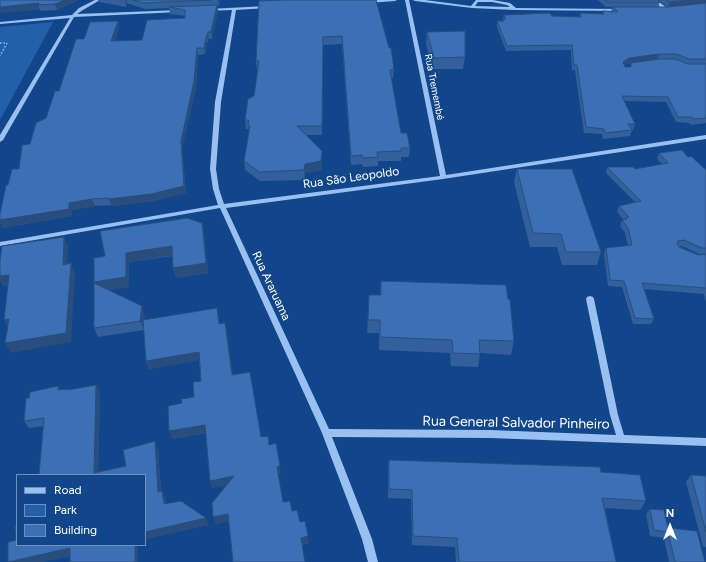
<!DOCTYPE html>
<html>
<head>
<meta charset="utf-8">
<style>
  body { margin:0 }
  #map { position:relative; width:706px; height:562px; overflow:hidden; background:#12468a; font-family:Figtree,sans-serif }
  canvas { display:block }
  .legend { position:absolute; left:16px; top:474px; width:130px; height:72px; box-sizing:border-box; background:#12468a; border:1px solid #7190b9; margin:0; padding:5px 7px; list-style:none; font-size:12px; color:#fff }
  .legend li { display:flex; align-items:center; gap:8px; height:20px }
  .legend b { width:20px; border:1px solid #7190b9 }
  .north { position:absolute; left:650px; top:506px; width:40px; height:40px; -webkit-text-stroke:3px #12468a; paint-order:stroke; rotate:0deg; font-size:11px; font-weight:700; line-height:16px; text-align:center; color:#fff }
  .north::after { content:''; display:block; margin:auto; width:14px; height:18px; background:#fff; clip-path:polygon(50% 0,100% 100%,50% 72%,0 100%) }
</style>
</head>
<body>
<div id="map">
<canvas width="706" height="562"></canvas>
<ul class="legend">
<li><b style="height:5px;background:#99c0f1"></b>Road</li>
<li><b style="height:11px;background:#2460aa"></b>Park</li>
<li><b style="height:11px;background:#3b70b4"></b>Building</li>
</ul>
<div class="north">N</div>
</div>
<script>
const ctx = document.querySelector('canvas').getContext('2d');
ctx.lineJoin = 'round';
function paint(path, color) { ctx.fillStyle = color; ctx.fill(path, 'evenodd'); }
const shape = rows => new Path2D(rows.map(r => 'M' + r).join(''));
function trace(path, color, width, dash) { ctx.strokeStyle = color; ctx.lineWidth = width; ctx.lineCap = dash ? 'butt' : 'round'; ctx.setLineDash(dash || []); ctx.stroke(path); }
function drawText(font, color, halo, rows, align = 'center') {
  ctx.font = font + ' Figtree,sans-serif'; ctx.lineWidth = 3; ctx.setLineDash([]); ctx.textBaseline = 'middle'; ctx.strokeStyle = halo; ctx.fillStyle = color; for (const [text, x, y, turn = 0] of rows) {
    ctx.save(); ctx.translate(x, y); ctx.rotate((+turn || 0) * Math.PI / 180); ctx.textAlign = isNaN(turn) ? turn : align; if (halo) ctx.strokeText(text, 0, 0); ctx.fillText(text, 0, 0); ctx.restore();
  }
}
paint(shape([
  [53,22,0,120,0,27]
]), '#2460aa');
trace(shape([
  [0,43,7,43,0,56]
]), '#99c0f1', 1.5, [1.5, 2]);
paint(shape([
  [95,0,100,0,83,10,77,14,179,10,181,11,179,12,74,17,3,140,0,142,0,135,70,18,0,24,0,22,72,15,79,8,95,0],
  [378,0,397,0,395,1,368,3,366,2,368,1,378,0],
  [405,0,409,0,446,175,706,135,706,139,443,179,226,208,329,429,490,430,616,435,610,415,586,299,587,297,590,296,593,297,594,299,618,415,624,435,706,438,706,446,490,438,332,437,372,539,378,562,368,562,362,539,322,433,220,208,0,246,0,242,218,205,213,189,210,169,215,102,232,10,206,11,206,9,208,9,267,6,269,7,267,8,236,10,221,102,216,169,219,189,224,204,440,176,405,0],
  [413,0,425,0,471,6,476,0,493,0,510,3,516,8,620,9,622,10,620,11,515,10,472,8,415,1,413,0],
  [478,2,492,2,507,5,510,7,475,6,478,2],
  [653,0,657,0,668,9,668,11,664,11,653,0]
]), '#99c0f1');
paint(shape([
  [0,0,78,0,57,10,40,11,40,10],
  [98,0,220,0,219,6,217,6,218,11,212,39,209,39,208,42,207,42,205,54,198,55,196,88,182,148,186,193,153,201,112,206,111,205,95,206,72,210,71,216,2,228,8,185,19,169,30,144,46,118,59,91,84,39,118,21,119,27,115,41,142,40,185,18,185,16,170,14,169,8,145,9,127,3,126,7,99,2],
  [260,0,376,0,394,69,393,78,391,78,401,133,410,148,409,157,401,157,401,161,378,161,378,166,363,167,362,164,351,165,342,44,323,45,322,135,306,135,322,151,322,170,305,173,305,180,260,181,245,170,244,161,249,131,249,129,246,129,245,120,254,96,258,70,257,70,256,61],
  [598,0,658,0,660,2,658,7,667,7,659,0,706,0,706,123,690,125,690,123,676,122,666,102,624,101,635,124,633,130,632,130,630,136,603,139,602,134,584,133,575,70,572,70,571,50,506,51,497,27,497,21,502,21,504,15,579,17,580,13,602,14,603,11,611,11,613,7,606,7],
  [631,63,630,67,625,67,625,65,627,64],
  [427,32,465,57,463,69,433,69,426,44],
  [659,153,688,157,706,170,706,254,699,254,682,246,679,246,698,255,706,254,706,302,704,294,644,289,654,319,651,324,633,324,622,287,608,286,604,254,606,248,628,246,625,233,620,226,622,220,624,220,617,212,619,206,635,202,606,173,607,167,635,169,662,164,657,159],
  [517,169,601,252,597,265,562,265,557,247,530,247,514,182],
  [202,223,204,233,208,273,176,278,173,268,173,256,129,262,129,287,108,290,145,316,144,320,217,308,219,324,225,323,227,331,232,375,261,437,269,445,281,474,278,474,283,502,292,511,300,522,309,543,302,545,229,521,216,524,226,485,212,488,206,433,172,439,182,403,194,397,201,381,199,360,149,369,146,361,144,330,98,337,94,328,94,282,105,256],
  [381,281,514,341,511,355,480,353,478,367,451,366,450,353,379,350,379,333,367,333,369,295,380,295],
  [96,385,100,393,98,472,126,466,158,449,161,491,162,491,165,498,166,504,206,518,208,525,145,539,145,475,39,475,44,426,29,428,24,421,29,398,58,386,60,390,69,390],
  [389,460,601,472,646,501,640,510,605,508,616,562,456,562,455,547,412,545,411,499,388,498,388,469],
  [691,475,706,476,706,547,703,547,686,482],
  [650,509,668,528,705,562,669,562,664,538,650,536,646,514]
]), '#33609b');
paint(shape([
  [64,0,78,0,57,10,55,4],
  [125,0,126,0,127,3,126,7],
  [218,0,220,0,219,6],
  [691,0,706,0,706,4,668,7,669,2],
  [39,3,38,5,40,10,0,13,0,7],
  [217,5,218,11,212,39,211,32],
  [118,21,119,27,113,48,111,41],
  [208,32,209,39,208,42,207,36],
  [206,36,207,42,205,54,204,48],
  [197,48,198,55,196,88,182,148,186,193,153,201,112,206,109,199,181,141],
  [659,54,657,60,627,64,622,68,623,62,629,58],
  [322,151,322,170,305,173,305,180,304,170,305,164],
  [92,199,95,206,72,210,71,216,2,228,0,223,0,220,69,203],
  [202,223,204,233,208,273,176,278,173,268],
  [64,237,68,246,67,275,63,265],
  [172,246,174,255,129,262,129,287,98,292,94,282,126,253],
  [71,263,75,273,71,342,11,353,5,343],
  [9,275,14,285,3,286,0,281,0,276],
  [142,306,145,316,144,330,140,321],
  [217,308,219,317,220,332],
  [9,319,9,330,4,320],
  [225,323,227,331,234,384,232,375],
  [199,352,201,360,149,369,146,361],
  [96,385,100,393,98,475,94,473],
  [205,425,207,433,172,439,169,431],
  [155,441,158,449,161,499,158,492],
  [280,466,281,474,278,474,277,467],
  [234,476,236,484,212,488,210,481],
  [162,491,165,498,168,511,164,504],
  [228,514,230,521,216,524,213,517],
  [206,518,208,525,145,539,145,532],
  [308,536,309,543,301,545,301,538],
  [135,545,138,545,138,562,135,562],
  [70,548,75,555,43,562,8,562]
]), '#294e7e');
const building = shape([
  [0,0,64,0,55,4,38,5,39,3,0,7,0,0],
  [133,0,211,0,143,3,133,0],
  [283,0,376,0,389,48,391,48,394,69,390,70,391,76,401,133,407,133,410,148,401,148,401,151,377,152,378,157,363,158,362,155,351,156,342,36,323,37,322,126,297,126,322,151,321,161,305,164,304,170,259,172,244,161,250,126,248,126,249,120,245,120,248,99,254,96,259,61,256,61,259,1,283,0],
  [605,0,658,0,660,2,607,2,605,0],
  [667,0,691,0,669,2,667,0],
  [706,3,706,59,689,59,676,54,659,54,629,58,623,62,625,67,631,67,631,63,659,59,675,59,688,64,706,64,706,118,693,119,692,117,678,117,668,97,622,96,635,124,628,124,632,130,605,133,604,129,586,127,577,65,574,65,572,45,507,46,497,21,504,21,503,19,506,19,504,15,550,13,552,16,581,17,580,13,604,14,603,11,618,12,613,7,668,7,706,3],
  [217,5,211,32,208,32,207,36,206,36,204,48,197,48,194,81,181,141,184,186,151,194,109,199,109,198,92,199,69,203,69,209,0,220,0,214,6,185,8,185,12,169,19,169,22,145,30,144,36,123,46,118,55,91,59,91,76,39,84,39,90,22,118,21,111,41,142,40,147,20,185,18,185,10,169,7,217,5],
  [465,31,465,57,434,58,427,32,465,31],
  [682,150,688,157,691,156,706,170,706,248,702,248,684,240,678,241,677,244,679,247,698,255,706,254,706,288,642,283,654,319,635,318,624,281,610,280,606,248,632,245,628,228,622,220,627,219,626,218,629,217,619,206,641,201,607,167,633,167,635,169,668,163,659,153,682,150],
  [517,169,572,169,601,252,566,252,561,234,533,233,517,169],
  [187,218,202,223,206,263,173,268,172,246,126,253,126,277,94,282,94,258,105,256,100,231,187,218],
  [64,237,63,265,71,263,66,333,5,343,9,319,4,320,9,275,0,276,0,260,2,246,64,237],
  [381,281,506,285,508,299,510,300,514,341,479,340,480,354,453,353,452,340,380,337,380,320,368,320,369,295,381,295,381,281],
  [94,283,142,306,140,321,94,328,94,283],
  [217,308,219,324,225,323,232,375,250,372,261,437,268,436,269,445,276,443,280,466,277,467,283,502,290,501,292,511,297,510,300,522,305,521,308,536,301,538,305,562,233,562,228,514,213,517,212,503,234,476,210,481,205,425,169,431,168,406,182,403,181,399,194,397,193,382,201,381,199,352,146,361,143,320,217,308],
  [96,385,94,473,126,466,123,450,155,441,158,492,162,491,164,504,181,501,206,518,145,532,145,475,39,475,44,418,24,421,26,398,29,398,30,392,58,386,58,390,69,389,68,390,96,385],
  [389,460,600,467,601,472,640,475,646,501,602,498,616,562,459,562,457,538,413,536,412,490,389,489,389,460],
  [691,475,706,476,706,532,691,475],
  [650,509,664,510,668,528,697,531,705,562,675,562,668,532,654,530,650,509],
  [17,526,17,545,135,545,135,562,70,562,70,548,8,562,8,542,16,540,15,527,17,526]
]);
paint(building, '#3b70b4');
trace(building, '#294e7e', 1);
drawText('10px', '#fff', '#12468a', [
  ["Rua Tremembé",434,87,79]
]);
drawText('12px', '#fff', '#12468a', [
  ["Rua São Leopoldo",351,178,-8],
  ["Rua Araruama",271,286,65]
]);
drawText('14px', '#fff', '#12468a', [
  ["Rua General Salvador Pinheiro",516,423,1]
]);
</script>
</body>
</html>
